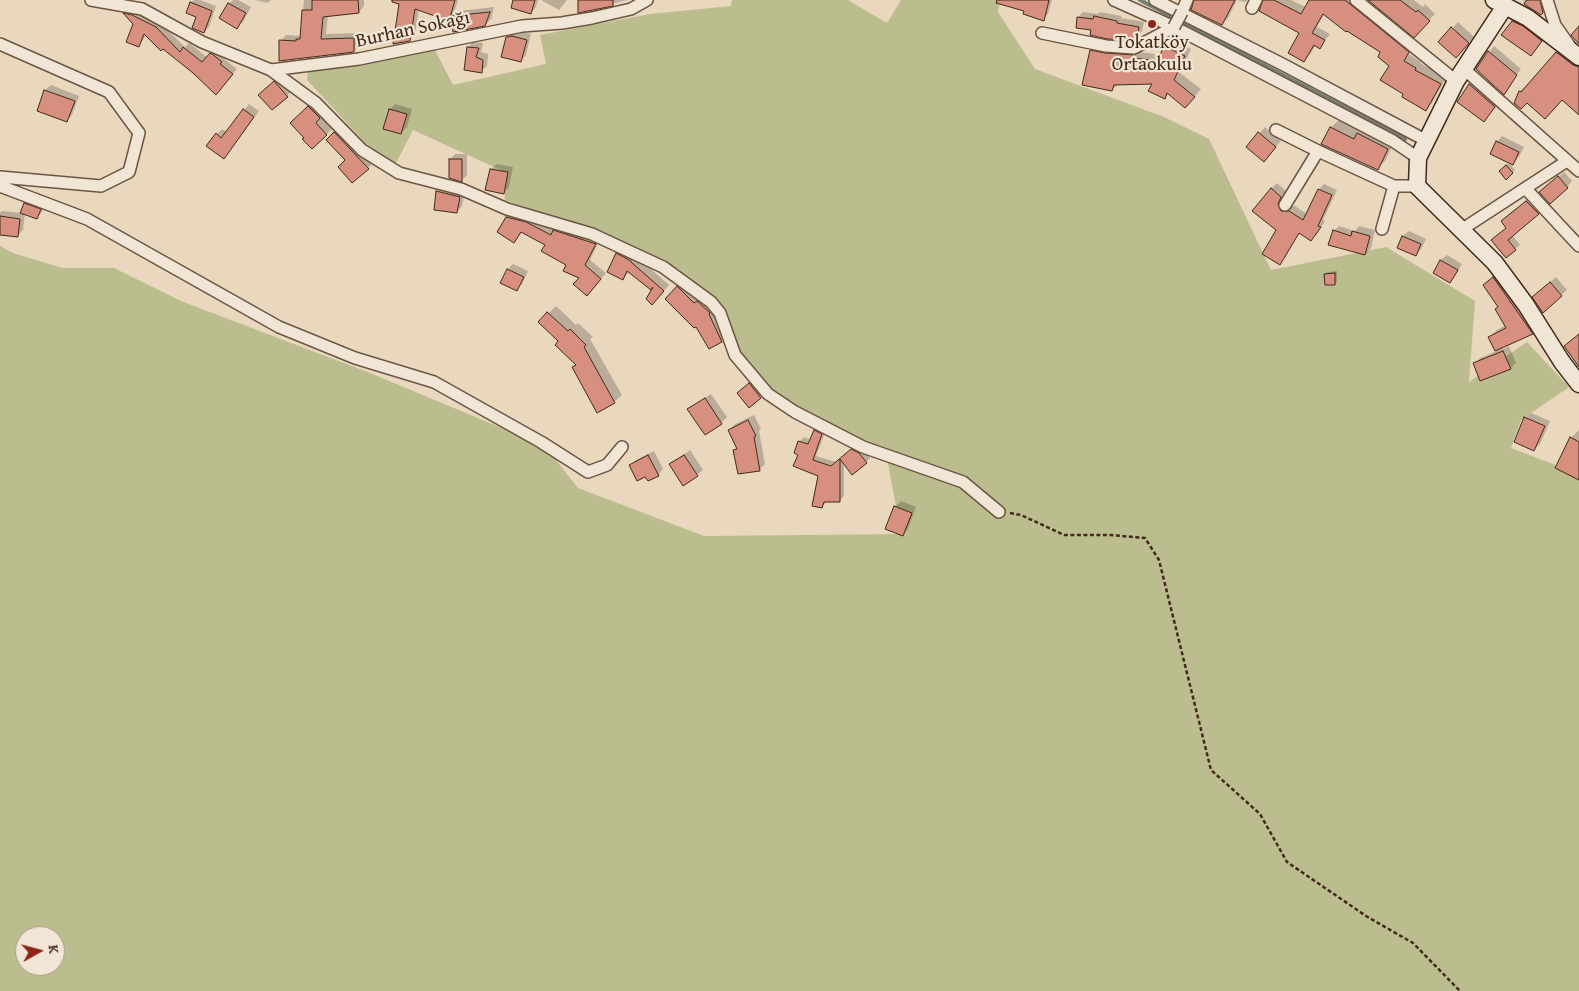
<!DOCTYPE html>
<html>
<head>
<meta charset="utf-8">
<style>
  body { margin:0 }
  #map { position:relative; width:1579px; height:991px; overflow:hidden; background:#e9d8be; font-family:"Gentium Book Plus",serif }
  canvas { display:block }
  .north { position:absolute; left:15px; top:926px; width:50px; height:50px; box-sizing:border-box; background:#f1e6d5; border:1px solid #ab9a8a; border-radius:50%; rotate:83deg; font-size:14px; font-weight:700; line-height:20px; text-align:center; color:#43291a }
  .north::after { content:''; display:block; margin:auto; width:18px; height:22px; background:#8f2418; clip-path:polygon(50% 0,100% 100%,50% 72%,0 100%) }
</style>
</head>
<body>
<div id="map">
<canvas width="1579" height="991"></canvas>
<div class="north">K</div>
</div>
<script>
const ctx = document.querySelector('canvas').getContext('2d');
ctx.lineJoin = 'round';
function paint(path, color) { ctx.fillStyle = color; ctx.fill(path, 'evenodd'); }
const shape = rows => new Path2D(rows.map(r => 'M' + r).join(''));
function trace(path, color, width, dash) { ctx.strokeStyle = color; ctx.lineWidth = width; ctx.lineCap = dash ? 'butt' : 'round'; ctx.setLineDash(dash || []); ctx.stroke(path); }
function drawText(font, color, halo, rows, align = 'center') {
  ctx.font = font + ' "Gentium Book Plus",serif'; ctx.lineWidth = 4.5; ctx.setLineDash([]); ctx.textBaseline = 'middle'; ctx.strokeStyle = halo; ctx.fillStyle = color; for (const [text, x, y, turn = 0] of rows) {
    ctx.save(); ctx.translate(x, y); ctx.rotate((+turn || 0) * Math.PI / 180); ctx.textAlign = isNaN(turn) ? turn : align; if (halo) ctx.strokeText(text, 0, 0); ctx.fillText(text, 0, 0); ctx.restore();
  }
}
paint(shape([
  [732,0,848,0,887,23,901,0,1000,0,998,12,1035,69,1164,117,1209,139,1271,270,1386,247,1475,301,1469,382,1527,342,1569,387,1521,420,1511,448,1579,474,1579,991,0,991,0,246,13,253,62,268,114,268,181,301,370,373,545,446,578,488,704,536,901,534,886,452,818,421,758,387,695,289,613,242,505,200,503,171,413,130,395,165,372,150,307,80,309,66,432,44,453,85,546,64,540,35,650,14,731,6],
  [25,936,55,936,55,966,25,966]
]), '#bcbd8e');
paint(shape([
  [194,0,200,0,216,6,209,27,204,32,191,3],
  [233,0,238,0,251,7,243,22,237,27,229,4],
  [255,0,271,0,268,3],
  [304,0,364,0,364,6,359,12,328,15,326,34,359,33,360,45,354,51,281,41,286,35,301,36],
  [394,0,458,0,453,16,458,11,494,7,491,19,485,25,454,31,453,15,448,19,419,9,415,34,409,40,401,3],
  [514,0,538,0,536,7,531,13],
  [541,0,567,0,559,10],
  [580,0,628,0,580,11],
  [1003,0,1052,0,1048,14,1043,19],
  [1196,0,1237,0,1228,18,1222,24],
  [1237,0,1248,0,1245,2],
  [1265,0,1291,0,1306,7,1310,0,1360,0,1414,46,1409,54,1421,62,1420,63,1446,78,1432,103,1426,109,1405,93,1382,52,1324,14,1317,27,1330,34,1320,47,1316,45,1310,54,1304,60,1300,32],
  [1370,0,1414,0,1423,7,1425,4,1435,14,1420,30],
  [1524,0,1547,0,1548,6,1541,14,1523,3],
  [129,9,160,23,185,47,189,43,208,58,216,49,226,57,224,59,237,69,221,88,194,72,146,34,143,40,138,45,135,23,125,13],
  [1083,12,1098,14,1100,12,1122,16,1121,18,1144,22,1142,31,1137,37,1093,29,1078,17],
  [1521,13,1549,32,1531,55,1513,22],
  [1458,22,1474,37,1461,51,1440,42],
  [518,31,531,34,526,55,520,61,507,38,513,32],
  [1172,40,1191,49,1180,73,1201,89,1192,100,1169,93,1164,98,1154,82,1119,83,1112,90,1091,51,1098,44,1141,49,1140,52,1162,55,1165,47],
  [473,42,483,43,481,52,488,54,487,66,481,71,468,47],
  [1494,46,1521,69,1504,93,1477,69],
  [1562,47,1579,60,1579,113,1562,99,1515,103,1520,91,1526,86,1527,87],
  [1479,76,1503,98,1484,121,1458,102,1470,84],
  [280,77,293,90,272,109,265,89],
  [51,85,79,96,72,115,66,121,38,110,45,90],
  [314,102,325,112,320,116,332,129,312,148,306,138,292,123],
  [249,104,259,111,229,152,217,134,222,129,227,132],
  [395,104,412,109,407,127,401,133,390,109],
  [1339,120,1361,131,1366,126,1395,141,1385,161,1377,169,1323,143,1331,127],
  [1265,127,1281,141,1269,155,1247,147],
  [340,128,373,163,368,168,347,160,328,140],
  [1502,136,1524,147,1518,158,1513,163,1497,142],
  [455,154,467,154,467,175,462,180,450,160],
  [1509,163,1515,170,1506,178,1500,171],
  [497,164,513,167,509,187,503,193,491,169],
  [1564,172,1572,181,1567,187,1547,187],
  [1277,183,1286,191,1282,198,1286,206,1295,206,1307,214,1319,189,1324,184,1337,190,1323,220,1325,221,1317,234,1311,239,1300,232,1285,257,1280,263,1278,230,1271,189],
  [443,186,465,191,462,206,457,212,438,192],
  [1531,197,1543,209,1512,235,1520,245,1515,249,1493,240,1508,227,1507,216],
  [30,198,45,204,42,212,37,218,25,213,23,230,17,236,0,234,0,213,2,211,21,213,25,204],
  [512,212,532,218,556,230,560,226,600,239,590,260,606,273,592,289,547,244,522,231,514,241,507,217],
  [1339,226,1355,231,1359,226,1375,230,1371,248,1365,254,1334,231],
  [1409,231,1426,239,1421,249,1416,255,1398,247,1403,236],
  [622,248,636,256,669,285,658,298,648,299,656,283,651,288,629,272,623,278,617,254],
  [1447,255,1462,264,1455,276,1450,282,1434,273,1441,260],
  [513,264,528,271,522,284,516,289,508,269],
  [1337,271,1337,281,1335,284,1325,274,1328,272],
  [1501,271,1539,326,1532,333,1502,347,1503,349,1509,346,1516,363,1510,368,1474,364,1480,358,1497,351,1490,337,1497,330,1506,325,1499,306,1484,285],
  [1556,277,1567,290,1543,311,1540,291],
  [683,282,703,296,727,335,722,341,709,348,696,325,667,299],
  [556,306,576,325,578,323,593,337,590,339,622,395,614,402,573,368,577,364,560,341,540,322],
  [755,378,766,391,749,406,744,388],
  [711,394,727,417,721,423,689,409],
  [1531,413,1550,421,1540,444,1534,450,1525,418],
  [754,415,761,429,759,431,765,464,760,469,735,450,737,447,729,430,735,424],
  [819,426,826,430,816,456,836,462,857,446,863,449,870,458,866,462,844,462,844,496,839,501,827,501,822,507,819,475,799,454,799,442,804,437,811,440,815,431],
  [1579,430,1579,476,1571,438],
  [690,450,703,470,697,475,671,464],
  [654,451,663,469,658,475,631,465,636,460],
  [901,501,916,507,908,529,902,535,895,507]
]), '#0003');
trace(shape([
  [1140,0,1405,139]
]), '#758074', 4);
const building = shape([
  [312,0,358,0,359,13,323,17,321,39,354,38,354,52,279,61,279,40,296,41,296,39,300,39,302,10,312,10,312,0],
  [392,0,455,0,449,21,415,9,410,41,393,44,399,4,392,2,392,0],
  [513,0,535,0,531,14,511,8,513,0],
  [578,0,613,0,613,6,578,13,578,0],
  [997,0,1049,0,1044,21,1023,14,1024,11,996,3,997,0],
  [1194,0,1235,0,1222,25,1191,10,1194,0],
  [1263,0,1274,0,1301,14,1309,0,1345,0,1409,52,1404,61,1416,68,1415,70,1441,84,1426,111,1402,97,1403,94,1380,80,1389,66,1378,57,1380,52,1347,31,1346,32,1323,14,1312,33,1325,40,1320,49,1314,45,1304,62,1288,53,1299,33,1259,11,1263,0],
  [1368,0,1400,0,1416,12,1418,10,1430,21,1414,38,1368,0],
  [1527,0,1540,0,1543,13,1541,15,1524,4,1527,0],
  [190,2,212,11,204,33,192,28,196,17,186,13,190,2],
  [228,3,246,13,237,29,219,18,228,3],
  [490,12,485,26,453,32,451,16,490,12],
  [123,13,132,15,156,27,180,52,183,47,202,62,210,53,212,54,222,62,220,64,233,74,216,95,193,73,163,49,161,51,144,34,139,47,126,42,133,24,123,13],
  [1094,16,1117,21,1117,23,1139,27,1137,38,1132,40,1107,39,1090,35,1091,30,1076,28,1077,17,1093,19,1094,16],
  [1512,21,1523,26,1542,41,1531,56,1501,35,1512,21],
  [1579,26,1579,44,1571,35,1579,26],
  [1451,27,1469,43,1456,58,1438,42,1451,27],
  [512,36,527,40,521,62,501,57,506,37,512,36],
  [1164,46,1185,56,1174,80,1195,97,1185,108,1167,93,1165,99,1148,91,1152,84,1114,85,1112,91,1082,85,1090,50,1105,53,1135,55,1134,58,1157,61,1164,46],
  [467,47,479,48,476,57,483,60,482,73,464,70,467,47],
  [1488,51,1517,75,1504,95,1476,69,1488,51],
  [1556,52,1573,65,1579,67,1579,115,1562,100,1545,119,1527,103,1521,109,1514,103,1519,91,1521,92,1556,52],
  [274,81,288,97,272,110,258,95,274,81],
  [1469,84,1495,107,1484,122,1457,102,1469,84],
  [44,90,75,101,67,122,37,111,44,90],
  [308,106,320,118,316,123,327,135,312,149,302,139,304,138,290,123,308,106],
  [243,109,254,117,224,159,206,146,216,133,221,138,243,109],
  [389,109,407,114,401,134,383,129,389,109],
  [1330,127,1354,139,1357,133,1388,149,1378,170,1321,144,1330,127],
  [334,132,369,169,352,183,338,167,345,160,326,140,334,132],
  [1258,132,1276,147,1264,162,1246,147,1258,132],
  [1496,141,1519,152,1513,165,1490,154,1496,141],
  [449,159,462,159,462,182,449,178,449,159],
  [1506,165,1513,173,1506,180,1499,171,1506,165],
  [490,169,508,172,504,194,485,190,490,169],
  [1558,176,1568,188,1550,204,1539,192,1558,176],
  [1271,188,1281,197,1278,204,1281,211,1289,211,1303,220,1318,189,1332,195,1318,226,1321,227,1311,241,1299,233,1280,265,1262,254,1276,230,1252,211,1271,188],
  [436,191,460,197,457,213,434,210,436,191],
  [1526,201,1539,214,1508,240,1516,250,1506,258,1491,240,1506,228,1501,221,1526,201],
  [24,203,41,209,37,219,20,213,24,203],
  [0,216,20,219,18,237,0,235,0,216],
  [506,217,526,222,551,235,553,230,596,244,585,265,601,279,587,296,573,284,579,278,563,271,566,265,541,251,545,245,521,232,514,243,497,232,506,217],
  [1333,230,1351,236,1352,231,1370,236,1365,255,1328,245,1333,230],
  [1402,236,1421,244,1416,256,1397,248,1402,236],
  [616,253,631,261,631,262,664,291,652,305,646,299,653,287,651,290,627,271,623,280,607,272,616,253],
  [1440,260,1458,270,1450,283,1433,273,1440,260],
  [507,269,524,277,517,291,500,283,507,269],
  [1335,273,1335,285,1325,285,1324,274,1335,273],
  [1493,277,1533,334,1495,351,1488,337,1506,328,1495,309,1498,307,1483,285,1493,277],
  [1550,282,1562,296,1543,313,1532,297,1550,282],
  [677,286,694,303,697,301,710,313,709,314,722,342,709,349,696,327,694,328,665,299,677,286],
  [547,312,568,331,570,329,586,345,584,347,615,403,597,413,572,367,576,365,555,345,558,341,538,322,547,312],
  [1579,334,1579,367,1564,346,1579,334],
  [1503,351,1511,369,1480,381,1473,363,1503,351],
  [749,383,761,398,749,408,737,393,749,383],
  [705,398,722,424,705,435,687,409,705,398],
  [1524,417,1545,426,1534,451,1514,442,1524,417],
  [748,420,756,436,754,437,760,471,738,474,733,450,737,449,728,430,748,420],
  [814,430,822,434,813,460,831,466,851,449,859,453,867,463,852,475,840,459,840,502,824,502,822,508,812,506,818,476,793,466,798,455,794,453,798,441,808,444,814,430],
  [1570,437,1579,442,1579,480,1555,468,1570,437],
  [648,455,659,476,648,481,645,477,637,481,629,465,648,455],
  [684,455,698,476,683,486,669,464,684,455],
  [894,506,912,513,903,536,885,529,894,506]
]);
paint(building, '#d7907f');
trace(building, '#43291a', 1);
const street = shape([
  [91,0,142,9,202,42,271,70,316,103,362,150,399,173,461,189,507,209,592,234,663,267,711,302,720,313,735,355,768,394,795,412,863,447,963,482,999,512],
  [1114,0,1174,27,1393,141,1418,158],
  [1155,0,1282,64,1427,141],
  [1356,0,1456,81],
  [1547,0,1555,25,1569,45],
  [1252,8,1256,0],
  [1182,12,1187,0],
  [1042,33,1106,46,1134,48,1174,27],
  [0,44,109,92,139,133,129,172,101,186,0,177],
  [1464,69,1579,171],
  [271,70,359,59,522,26,562,23,592,18,631,9,647,0],
  [1276,130,1318,151,1394,186,1417,186],
  [0,186,87,219,279,327,355,358,434,382,541,442,588,472,607,465,622,447],
  [1526,189,1579,246],
  [1285,205,1318,151],
  [1382,229,1394,186],
  [1461,230,1567,161]
]);
const secondary = shape([
  [1494,0,1528,18,1579,57],
  [1505,6,1456,81,1418,158,1417,186,1495,263,1526,305,1562,362,1579,384]
]);
trace(street, '#6c5543', 14);
trace(secondary, '#43291a', 19);
trace(shape([
  [1010,513,1021,515,1064,535,1110,535,1145,538,1159,560,1211,770,1260,814,1287,862,1366,916,1413,943,1460,991]
]), '#43291a', 2.5, [4, 2.5]);
trace(street, '#f1e6d5', 11);
trace(secondary, '#f1e6d5', 16);
const streetBridge = shape([
  [1174,27,1182,12]
]);
trace(streetBridge, '#6c5543', 14, []);
trace(streetBridge, '#f1e6d5', 11);
for (const [x, y, r, color] of [
  [1152,24,5,"#8f2418"]
]) { const dot = new Path2D(); dot.arc(x, y, r, 0, 2 * Math.PI); ctx.fillStyle = color; ctx.fill(dot); trace(dot, '#f1e6d5', 2); }
drawText('19px', '#43291a', '#f1e6d5', [
  ["Burhan Sokağı",413,30,-12]
]);
drawText('19px', '#43291a', '#f1e6d5', [
  ["Tokatköy",1152,43],
  ["Ortaokulu",1152,65]
]);
</script>
</body>
</html>
